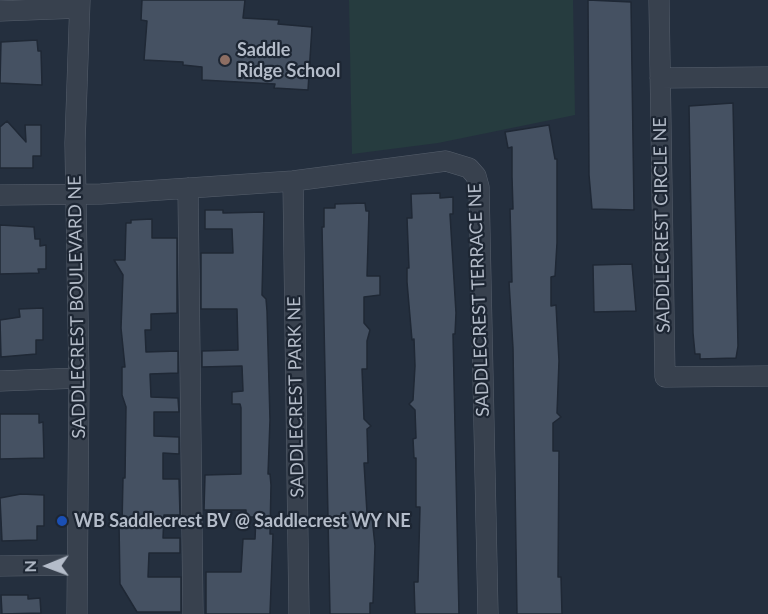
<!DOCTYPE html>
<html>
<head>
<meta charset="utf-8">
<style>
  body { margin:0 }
  #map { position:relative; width:768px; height:614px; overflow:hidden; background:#242f3e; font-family:Lato,sans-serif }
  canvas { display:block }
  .north { position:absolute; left:18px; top:536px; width:60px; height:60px; -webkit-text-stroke:4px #1d2633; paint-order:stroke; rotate:269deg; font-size:16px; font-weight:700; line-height:24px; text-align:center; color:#b4bcc9 }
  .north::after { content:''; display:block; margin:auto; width:21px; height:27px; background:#b4bcc9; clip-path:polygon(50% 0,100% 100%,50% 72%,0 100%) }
</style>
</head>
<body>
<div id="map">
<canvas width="768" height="614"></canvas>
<div class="north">N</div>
</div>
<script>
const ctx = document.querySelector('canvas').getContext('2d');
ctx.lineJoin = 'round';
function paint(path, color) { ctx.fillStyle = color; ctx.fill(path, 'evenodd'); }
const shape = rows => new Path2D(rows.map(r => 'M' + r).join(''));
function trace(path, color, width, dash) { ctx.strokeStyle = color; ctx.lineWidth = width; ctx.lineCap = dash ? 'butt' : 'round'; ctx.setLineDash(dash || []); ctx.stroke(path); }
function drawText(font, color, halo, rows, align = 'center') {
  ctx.font = font + ' Lato,sans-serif'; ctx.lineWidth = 4.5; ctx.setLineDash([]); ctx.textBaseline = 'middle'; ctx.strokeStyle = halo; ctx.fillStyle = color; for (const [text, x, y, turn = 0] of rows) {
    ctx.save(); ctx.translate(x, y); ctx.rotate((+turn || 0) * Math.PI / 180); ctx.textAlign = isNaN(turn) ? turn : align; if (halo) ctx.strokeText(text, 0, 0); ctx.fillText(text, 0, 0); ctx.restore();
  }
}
paint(shape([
  [349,0,573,0,575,115,438,143,352,154]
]), '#263c3f');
const building = shape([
  [142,0,245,0,243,18,279,20,278,24,312,27,308,90,274,88,275,84,202,80,202,67,183,65,183,62,144,60,147,21,141,20,142,0],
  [588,0,631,2,634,210,592,209,589,175,588,0],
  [37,40,38,51,41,51,42,85,0,83,1,42,37,40],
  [733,103,738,346,736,358,700,359,700,354,695,354,693,333,689,106,733,103],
  [7,121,26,142,25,125,41,125,41,156,33,156,33,168,0,168,0,127,7,121],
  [549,125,555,159,557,159,557,243,555,276,551,277,551,306,556,305,559,361,557,413,561,417,553,423,553,451,559,451,558,577,561,577,562,614,517,614,513,348,509,282,512,282,510,209,513,209,512,177,512,147,508,148,505,132,549,125],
  [440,193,440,198,453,197,453,214,450,214,456,313,455,334,453,334,459,614,415,614,414,582,418,582,420,507,416,507,416,458,414,458,413,439,416,438,415,410,409,404,413,400,415,366,414,339,412,340,407,282,407,268,409,268,407,218,412,218,411,194,440,193],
  [365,203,366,211,369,211,367,276,380,276,380,295,364,297,364,323,370,330,367,341,367,369,362,369,364,419,371,426,367,429,368,463,364,463,367,513,372,517,375,546,373,603,370,603,370,614,330,614,322,227,324,227,324,208,335,208,335,204,365,203],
  [205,210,223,210,223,213,264,212,262,295,266,299,267,311,270,420,268,474,270,474,271,485,270,534,273,534,270,614,206,614,206,572,241,572,243,539,255,539,256,517,246,517,246,510,204,510,205,475,241,474,241,408,240,404,232,404,232,392,243,391,242,366,202,367,202,351,238,350,237,309,201,309,201,253,233,253,232,229,205,229,205,210],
  [152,219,152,238,177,238,177,313,151,314,151,330,145,330,146,352,178,351,178,373,150,374,151,397,178,398,179,412,154,412,154,436,179,437,179,454,163,453,163,479,179,479,180,515,164,515,163,538,180,538,180,553,149,553,148,577,181,577,181,612,137,612,120,584,119,524,122,524,123,478,125,478,126,407,122,395,122,367,125,367,121,328,123,275,114,260,125,260,126,223,131,223,131,220,152,219],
  [0,225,34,227,35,239,40,239,40,246,46,245,46,269,38,269,39,273,0,274,0,225],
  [632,264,636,311,594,312,593,265,632,264],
  [43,308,43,340,36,340,36,354,1,357,0,320,20,317,19,309,43,308],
  [0,414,39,414,39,423,43,422,44,458,0,459,0,414],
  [21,494,44,495,44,526,37,526,37,540,2,541,0,498,21,494],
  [1,595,28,595,28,599,40,598,41,613,2,614,1,595]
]);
paint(building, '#455162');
trace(building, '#1f2835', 1.5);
const minor = shape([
  [659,0,665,377,768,376],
  [0,11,79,8],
  [660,78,768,77],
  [293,181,299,614],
  [188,188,193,614],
  [0,195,101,194,293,181,446,161,469,168,476,176,479,187,488,614],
  [0,381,79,378],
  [0,566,77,565],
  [77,614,79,378,75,143,80,0]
]);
trace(minor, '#565f6c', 21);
trace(minor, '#38414e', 20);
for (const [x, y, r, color] of [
  [225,60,6,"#8d6e63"],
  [62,521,6,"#1a4fb4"]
]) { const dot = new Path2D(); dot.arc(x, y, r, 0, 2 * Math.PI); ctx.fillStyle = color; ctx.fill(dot); trace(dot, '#1d2633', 2); }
drawText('bold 18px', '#b4bcc9', '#1d2633', [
  ["Saddle",237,50],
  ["Ridge School",237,71],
  ["WB Saddlecrest BV @ Saddlecrest WY NE",74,521]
], 'left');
drawText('18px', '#b4bcc9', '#1d2633', [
  ["SADDLECREST CIRCLE NE",662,225,-91],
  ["SADDLECREST TERRACE NE",479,300,-92],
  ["SADDLECREST BOULEVARD NE",77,307,-91],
  ["SADDLECREST PARK NE",296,397,-91]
]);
</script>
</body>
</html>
